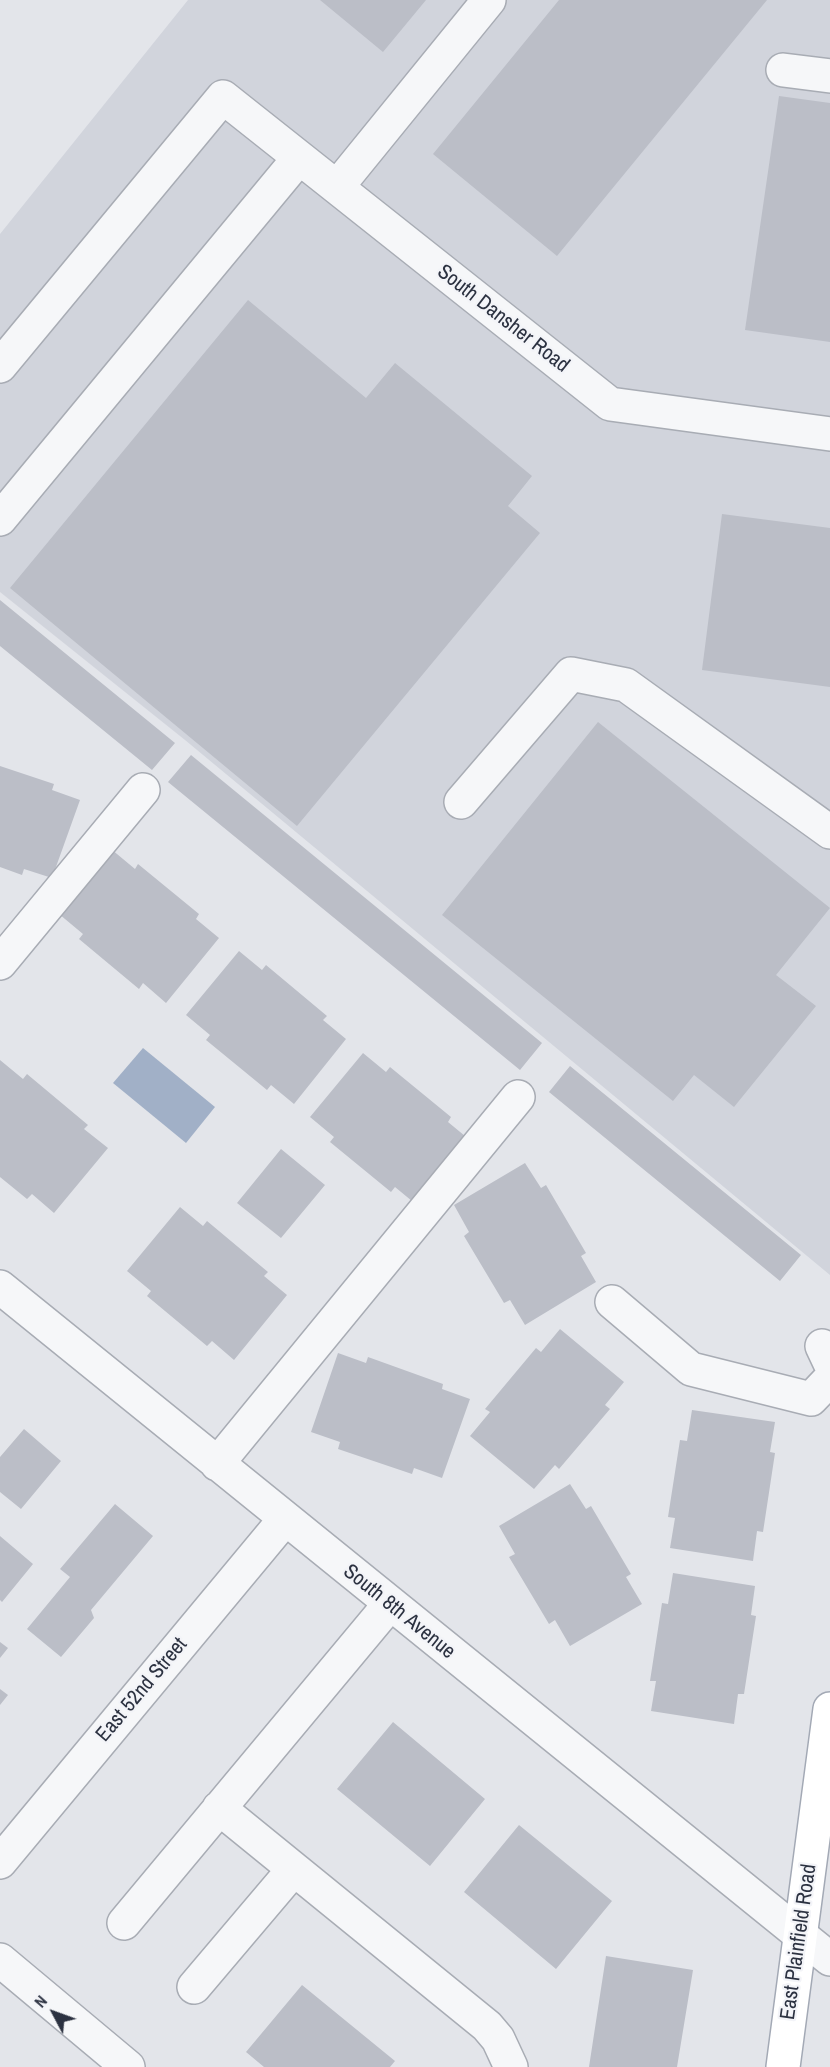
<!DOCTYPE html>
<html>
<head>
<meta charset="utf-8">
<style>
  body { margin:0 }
  #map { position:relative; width:830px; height:2067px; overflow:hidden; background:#e3e5ea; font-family:"Archivo Narrow",sans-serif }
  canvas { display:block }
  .north { position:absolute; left:24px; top:1983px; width:60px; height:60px; -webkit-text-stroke:4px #f3f4f8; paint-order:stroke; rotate:311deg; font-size:16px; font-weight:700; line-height:24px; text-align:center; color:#2c3241 }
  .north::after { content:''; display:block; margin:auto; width:21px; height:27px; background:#2c3241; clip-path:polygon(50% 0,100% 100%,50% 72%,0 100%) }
</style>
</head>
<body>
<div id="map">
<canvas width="830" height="2067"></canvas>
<div class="north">N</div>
</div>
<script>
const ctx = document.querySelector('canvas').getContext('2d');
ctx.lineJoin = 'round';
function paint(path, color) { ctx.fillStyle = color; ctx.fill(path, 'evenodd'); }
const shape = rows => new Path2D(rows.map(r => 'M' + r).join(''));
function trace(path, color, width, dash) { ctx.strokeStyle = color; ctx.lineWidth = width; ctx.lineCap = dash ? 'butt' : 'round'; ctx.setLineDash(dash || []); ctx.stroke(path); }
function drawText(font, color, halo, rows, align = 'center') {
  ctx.font = font + ' "Archivo Narrow",sans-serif'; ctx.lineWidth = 4.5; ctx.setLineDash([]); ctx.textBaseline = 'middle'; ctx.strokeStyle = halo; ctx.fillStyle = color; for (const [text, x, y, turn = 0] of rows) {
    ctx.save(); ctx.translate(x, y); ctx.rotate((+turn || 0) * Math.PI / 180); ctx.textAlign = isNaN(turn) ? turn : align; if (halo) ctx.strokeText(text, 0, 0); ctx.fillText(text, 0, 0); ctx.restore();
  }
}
paint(shape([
  [188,0,830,0,830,1275,185,740,0,592,0,234]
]), '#d1d4dc');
paint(shape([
  [143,1048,215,1107,186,1143,113,1083]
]), '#a1b0c7');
paint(shape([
  [320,0,426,0,383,52],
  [559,0,767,0,557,256,433,154],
  [779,96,830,103,830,342,745,330],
  [248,300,366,398,395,363,532,476,508,506,540,533,297,826,10,588],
  [722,514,830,528,830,687,702,670],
  [0,600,175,743,152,770,0,646],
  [598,722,830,908,776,975,816,1006,734,1107,694,1075,673,1101,442,915],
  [191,755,542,1043,520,1070,168,782],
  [0,766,54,784,52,790,80,800,52,878,24,869,22,875,0,867],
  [111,849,135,869,138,864,199,914,196,919,219,938,166,1003,143,983,139,989,79,939,83,934,59,914],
  [239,951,262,970,266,965,327,1016,323,1020,346,1039,294,1104,271,1085,267,1090,206,1040,210,1035,186,1015],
  [363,1053,386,1072,390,1067,451,1117,448,1122,471,1141,418,1206,395,1187,391,1192,330,1142,334,1137,310,1117],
  [0,1060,23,1079,27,1074,88,1125,84,1129,108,1148,54,1213,32,1194,27,1199,0,1177],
  [570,1066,801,1255,780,1281,549,1092],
  [281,1149,325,1185,281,1238,237,1203],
  [525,1163,541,1188,546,1185,586,1253,581,1256,596,1282,525,1325,510,1300,504,1303,464,1236,469,1232,454,1205],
  [180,1207,203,1226,207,1221,268,1272,264,1276,287,1295,234,1360,212,1341,207,1346,147,1296,151,1291,127,1271],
  [560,1329,624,1382,605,1405,610,1409,559,1469,555,1465,534,1489,470,1436,490,1412,485,1409,536,1348,541,1352],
  [338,1353,366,1363,368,1357,443,1384,442,1389,470,1399,442,1478,414,1468,412,1474,338,1449,340,1442,311,1432],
  [692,1410,775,1422,770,1452,775,1453,763,1532,757,1531,753,1561,670,1548,675,1518,668,1517,680,1440,687,1441],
  [24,1429,61,1461,21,1509,0,1492,0,1457],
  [570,1484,586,1509,591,1506,631,1574,626,1577,642,1604,570,1646,555,1620,549,1624,509,1557,515,1554,499,1526],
  [115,1504,153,1536,91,1610,94,1618,61,1657,27,1629,70,1577,60,1569],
  [0,1536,33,1564,2,1602,0,1600],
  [673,1573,755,1586,751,1615,756,1616,744,1694,738,1694,734,1724,651,1711,656,1681,650,1681,662,1603,668,1604],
  [0,1642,8,1648,0,1658],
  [0,1689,8,1695,0,1705],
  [393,1722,485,1799,430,1866,337,1789],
  [519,1825,612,1901,556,1969,464,1892],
  [606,1956,693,1970,677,2067,589,2067],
  [302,1985,395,2061,390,2067,264,2067,246,2052]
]), '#bbbec7');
const minor = shape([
  [783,70,830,76],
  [337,187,489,0],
  [0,366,223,97,610,404,830,434],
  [0,519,299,158],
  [461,802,571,674,626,685,830,832],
  [0,963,143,790],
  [0,1287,830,1959],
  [612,1302,691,1369,811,1399,830,1379],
  [822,1346,830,1363],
  [217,1464,518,1097],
  [219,1808,487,2026,498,2039,511,2067],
  [0,1862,285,1519],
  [124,1923,389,1605],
  [0,1960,128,2067],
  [194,1987,294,1869]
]);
const major = shape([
  [783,2067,830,1709]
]);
trace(minor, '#a8acb4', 36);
trace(major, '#a3a9b5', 36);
trace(minor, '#f6f7f9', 33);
trace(major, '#fff', 33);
drawText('21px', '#2c3241', '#f3f4f8', [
  ["South Dansher Road",503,319,38],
  ["South 8th Avenue",399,1612,39],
  ["East 52nd Street",142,1690,-50],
  ["East Plainfield Road",799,1942,-82]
]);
</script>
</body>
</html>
